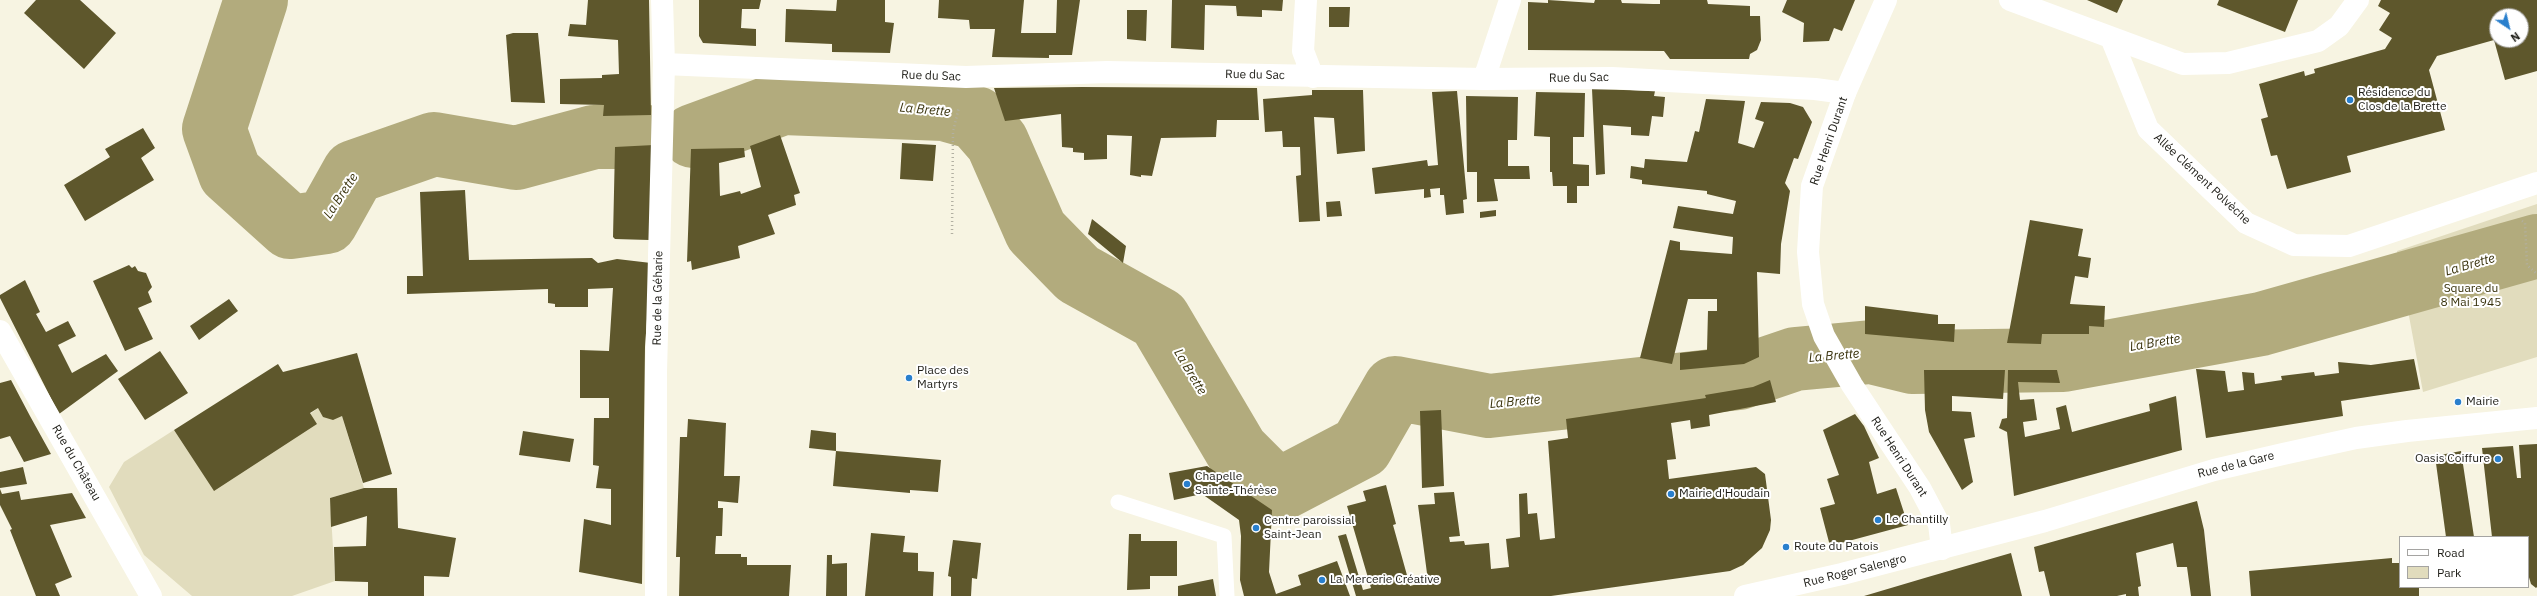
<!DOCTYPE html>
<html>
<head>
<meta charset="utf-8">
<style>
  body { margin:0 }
  #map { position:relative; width:2537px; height:596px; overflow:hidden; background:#f7f4e2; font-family:"IBM Plex Sans",sans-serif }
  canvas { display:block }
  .legend { position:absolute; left:2399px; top:536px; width:130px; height:52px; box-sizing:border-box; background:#fff; border:1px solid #a5a4a2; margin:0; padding:5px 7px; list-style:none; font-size:12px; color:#1d1c16 }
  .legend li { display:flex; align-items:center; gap:8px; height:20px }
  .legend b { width:20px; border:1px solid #a5a4a2 }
  .north { position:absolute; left:2489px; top:8px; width:40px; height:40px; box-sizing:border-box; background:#fff; border:1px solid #a5a4a2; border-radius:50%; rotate:145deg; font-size:11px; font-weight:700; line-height:16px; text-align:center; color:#1d1c16 }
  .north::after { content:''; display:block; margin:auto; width:14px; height:18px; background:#297fcd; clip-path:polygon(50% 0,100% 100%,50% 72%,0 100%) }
</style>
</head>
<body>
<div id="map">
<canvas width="2537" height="596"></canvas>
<ul class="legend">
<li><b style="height:5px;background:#fff"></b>Road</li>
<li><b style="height:11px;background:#e1dcbd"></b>Park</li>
</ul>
<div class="north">N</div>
</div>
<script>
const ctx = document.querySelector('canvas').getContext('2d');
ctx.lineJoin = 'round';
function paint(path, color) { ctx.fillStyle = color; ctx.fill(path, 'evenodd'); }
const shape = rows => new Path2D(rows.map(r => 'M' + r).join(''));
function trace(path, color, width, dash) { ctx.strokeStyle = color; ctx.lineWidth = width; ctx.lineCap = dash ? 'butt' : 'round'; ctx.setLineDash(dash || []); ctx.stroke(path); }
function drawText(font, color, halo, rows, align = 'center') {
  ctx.font = font + ' "IBM Plex Sans",sans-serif'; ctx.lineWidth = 4; ctx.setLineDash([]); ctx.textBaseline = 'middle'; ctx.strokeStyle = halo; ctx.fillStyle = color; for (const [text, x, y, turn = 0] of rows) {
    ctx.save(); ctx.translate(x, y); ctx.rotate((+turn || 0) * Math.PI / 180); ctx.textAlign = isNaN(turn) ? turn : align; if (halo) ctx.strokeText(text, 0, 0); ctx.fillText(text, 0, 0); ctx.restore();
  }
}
paint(shape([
  [2537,204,2537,357,2423,392,2397,251],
  [318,408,342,416,364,488,330,498,335,581,292,596,192,596,144,555,109,487,124,462,174,430,214,490]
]), '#e1dcbd');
trace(shape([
  [256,0,214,129,230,173,290,227,326,222,354,172,434,144,516,158,594,137,648,137],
  [693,136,783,103,944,109,976,118,997,142,1036,231,1078,274,1159,319,1237,451,1277,491,1361,447,1395,388,1489,406,1739,378,1795,359,1871,352,1912,362,2063,360,2261,324,2537,246]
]), '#b2ab7d', 64);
paint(shape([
  [36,0,80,0,116,33,84,69,24,13],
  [588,0,649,0,651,115,603,116,604,105,560,104,560,79,602,78,602,75,619,74,618,40,568,36,570,24,586,25],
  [699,0,761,0,759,9,742,9,741,28,756,29,756,46,703,43,699,36],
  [837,0,885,0,885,22,894,23,890,53,832,52,832,44,785,42,786,9,836,11],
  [939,0,1024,0,1021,33,1056,33,1057,0,1080,0,1072,55,1049,55,1049,58,992,57,995,29,970,29,969,20,938,18],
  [1172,0,1283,0,1282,11,1262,10,1262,17,1237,16,1236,6,1205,5,1204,50,1171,48],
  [1548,0,1594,3,1595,0,1621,0,1622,3,1653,4,1660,4,1660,0,1707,0,1708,4,1750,6,1750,16,1760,16,1761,40,1757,50,1750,54,1749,59,1670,59,1664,51,1528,50,1528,2,1548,3],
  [1787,0,1855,0,1842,31,1834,28,1829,41,1803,42,1804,23,1782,12],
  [2087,0,2123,0,2117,13],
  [2219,0,2298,0,2285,32,2217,5],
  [2381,0,2537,0,2537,71,2505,80,2494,40,2437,56,2429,70,2445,130,2347,156,2351,172,2287,189,2277,155,2271,156,2261,119,2268,117,2259,84,2304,71,2305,76,2315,73,2314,69,2385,49,2392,38,2379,30,2390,13,2378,6],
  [2497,16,2521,16,2521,40,2497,40],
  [1329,7,1350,7,1349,27,1329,27],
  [1127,10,1147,10,1146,41,1127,39],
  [513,33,538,33,545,103,511,102,506,35],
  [1082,87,1257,88,1259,120,1217,120,1216,137,1161,138,1152,176,1141,175,1141,177,1130,175,1132,136,1107,135,1107,159,1084,160,1084,153,1073,152,1073,148,1062,147,1061,114,1005,121,994,88],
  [1592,89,1655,91,1654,96,1665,97,1663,117,1652,116,1649,136,1631,135,1631,127,1603,125,1605,174,1596,175],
  [1312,90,1363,90,1365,151,1337,154,1334,118,1314,117,1320,221,1299,222,1296,176,1301,175,1300,147,1283,147,1282,131,1265,132,1263,99,1312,95],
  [1457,91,1467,199,1463,200,1464,213,1446,215,1444,195,1440,195,1440,188,1430,189,1431,197,1424,198,1424,189,1375,194,1372,168,1427,160,1428,166,1438,165,1432,92],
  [1536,92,1585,93,1584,137,1573,137,1573,164,1589,165,1589,186,1577,186,1577,203,1567,203,1567,186,1553,186,1552,172,1550,172,1550,137,1534,136],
  [1466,96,1518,97,1517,140,1508,140,1508,166,1529,166,1530,179,1494,179,1498,201,1477,202,1477,172,1467,172],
  [1706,99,1745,101,1738,143,1754,148,1764,122,1755,119,1761,102,1790,103,1803,107,1812,122,1798,159,1794,158,1785,183,1790,191,1781,244,1780,274,1757,272,1759,357,1744,364,1680,370,1680,353,1707,350,1708,311,1717,311,1717,299,1688,299,1672,364,1640,358,1670,240,1680,242,1680,250,1732,254,1733,237,1673,228,1678,206,1733,214,1736,201,1707,194,1707,191,1642,184,1642,180,1630,178,1631,166,1644,168,1645,159,1687,162,1695,131,1699,132],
  [143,128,155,148,141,158,154,180,85,221,64,185,110,157,105,149],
  [780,135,800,193,794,195,796,205,768,215,775,234,738,246,740,258,692,270,691,261,687,262,691,149,744,148,745,157,719,163,720,196,740,191,741,194,761,187,750,146],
  [902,143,936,145,933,181,900,179],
  [654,145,649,240,615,239,613,237,615,147],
  [465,190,469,260,592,258,598,263,617,259,651,263,645,347,642,584,579,572,584,519,611,525,611,489,596,488,599,466,593,465,594,418,609,418,609,398,580,398,580,350,609,351,613,288,588,289,588,307,555,307,555,304,548,303,548,289,407,294,407,276,423,276,420,192],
  [1340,201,1342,216,1327,217,1326,202],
  [1496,210,1496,216,1480,218,1480,212],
  [1092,219,1126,246,1123,263,1088,234],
  [2030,220,2083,229,2078,256,2091,258,2088,278,2075,276,2070,304,2105,306,2104,327,2089,326,2089,334,2042,334,2041,344,2007,343],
  [129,265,132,268,135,266,138,271,146,273,152,287,148,292,152,302,138,308,153,339,125,351,93,281],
  [25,280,40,312,36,314,46,332,68,321,76,336,58,345,72,373,106,354,118,371,59,414,0,298,0,295],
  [229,299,238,311,199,340,190,326],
  [1865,306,1938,315,1938,324,1955,324,1954,342,1865,334],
  [160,351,188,393,145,420,118,379],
  [357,353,392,474,363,483,342,416,333,420,323,417,318,408,310,413,317,424,214,491,174,430,278,364,283,372],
  [2414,359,2420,389,2341,401,2343,416,2206,438,2196,369,2225,371,2228,392,2244,390,2242,372,2254,373,2255,384,2282,380,2281,376,2314,372,2315,376,2339,373,2338,362,2371,365],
  [1924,370,2005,370,2003,399,1952,396,1952,411,1971,412,1975,437,1964,439,1973,482,1962,490,1929,432,1925,410],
  [2008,370,2057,370,2060,383,2018,382,2020,400,2034,399,2037,420,2023,422,2025,437,2060,429,2056,408,2066,405,2072,432,2150,411,2149,404,2176,396,2182,450,2014,496,2007,432,1999,428,2002,419,2007,418],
  [11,380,30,416,51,454,24,462,10,436,0,439,0,383],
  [1770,380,1776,402,1709,415,1710,426,1691,429,1690,420,1671,423,1676,459,1667,460,1669,479,1756,467,1765,474,1771,520,1770,530,1762,548,1743,565,1730,571,1551,596,1356,596,1338,536,1346,534,1363,590,1371,588,1347,506,1366,501,1363,491,1386,485,1396,524,1393,525,1410,586,1428,581,1418,505,1435,504,1434,493,1454,492,1460,536,1449,537,1450,542,1464,541,1465,545,1489,543,1491,569,1509,567,1506,539,1520,537,1519,494,1527,493,1528,514,1537,513,1540,540,1555,538,1548,441,1568,438,1566,419,1706,398,1705,395,1753,387],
  [1441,410,1444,486,1422,488,1420,411],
  [1855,414,1864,426,1879,458,1869,462,1877,494,1896,488,1908,525,1830,546,1820,508,1835,504,1827,479,1839,475,1823,430],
  [688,419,726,423,724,476,740,476,738,503,718,501,718,508,723,508,722,536,716,536,715,554,741,554,741,557,747,557,747,565,791,565,789,596,679,596,680,557,676,557,680,437,687,437],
  [811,430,836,433,836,451,809,448],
  [523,431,574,439,570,462,519,455],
  [2537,444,2537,587,2536,588,2531,584,2528,574,2528,537,2492,537,2482,448,2513,446,2517,478,2521,478,2519,445],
  [836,451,941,460,938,492,910,490,910,493,833,486],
  [2461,451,2474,537,2446,537,2435,456],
  [1207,466,1272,510,1269,572,1276,594,1301,585,1298,575,1337,561,1350,596,1244,596,1240,580,1241,536,1239,520,1202,494,1174,500,1169,473],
  [23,467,27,484,0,488,0,472],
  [364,488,397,488,398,528,456,538,449,577,424,576,424,596,368,596,368,582,335,581,334,547,366,546,367,516,331,527,330,498],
  [0,489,2,494,19,491,21,500,72,493,86,518,50,525,72,577,55,584,60,596,36,596,10,530,12,529,0,505],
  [2197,501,2204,530,2211,596,2191,596,2187,567,2177,567,2173,543,2136,553,2141,586,2138,587,2139,596,2126,596,2126,594,2117,596,2050,596,2044,571,2039,572,2034,547],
  [871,533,905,536,903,552,918,553,918,571,934,572,933,596,865,596],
  [1129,534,1141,534,1141,541,1177,541,1177,576,1150,576,1150,589,1127,590],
  [953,540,981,543,977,579,972,578,971,596,951,596,951,577,948,576],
  [2011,553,2022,596,1864,596,1928,577],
  [827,555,832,555,832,564,847,563,847,596,826,596],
  [2392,558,2392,563,2400,563,2400,587,2419,587,2419,596,2251,596,2249,571],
  [1213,579,1216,596,1178,596,1178,586]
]), '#5e572c');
trace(shape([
  [2522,221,2525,223,2527,265,2537,274],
  [952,234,953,132,959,107]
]), '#b2b0a2', 2.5, [1, 3]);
trace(shape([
  [1118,502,1224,536,1227,596]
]), '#fff', 15);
trace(shape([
  [1306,0,1303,51,1313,77],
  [2010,0,2183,64,2228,63,2318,41,2339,26,2358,0],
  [2112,40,2148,129,2246,223,2294,245,2349,246,2537,183],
  [664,64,966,77,1107,72,1484,79,1612,78,1815,89,1845,93],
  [1484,79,1510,0],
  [0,331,151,596],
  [656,596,656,372,664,64,662,0]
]), '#fff', 22);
trace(shape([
  [1886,0,1845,93,1812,186,1808,252,1813,304,1824,336,1852,385,1920,488,1939,524,1942,549]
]), '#fff', 22);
trace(shape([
  [1745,596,1842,574,2045,521,2214,470,2283,454,2356,438,2407,431,2537,418]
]), '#fff', 22);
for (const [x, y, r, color] of [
  [2350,100,4,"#297fcd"],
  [909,378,4,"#297fcd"],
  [2458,402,4,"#297fcd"],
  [2498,459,4,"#297fcd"],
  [1187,484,4,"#297fcd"],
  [1671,494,4,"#297fcd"],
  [1878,520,4,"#297fcd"],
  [1256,528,4,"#297fcd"],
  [1786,547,4,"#297fcd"],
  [1322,580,4,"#297fcd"]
]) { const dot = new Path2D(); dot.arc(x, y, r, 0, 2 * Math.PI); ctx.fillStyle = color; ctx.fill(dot); trace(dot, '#fff', 1.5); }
drawText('12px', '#1d1c16', '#fff', [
  ["Rue du Sac",1255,75,1],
  ["Rue du Sac",931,76,2],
  ["Rue du Sac",1579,78,-1],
  ["Rue Henri Durant",1829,141,-71],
  ["Allée Clément Polvèche",2202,179,43],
  ["Rue de la Géharie",658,298,-89],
  ["Rue Henri Durant",1899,457,57],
  ["Rue du Château",76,463,60],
  ["Rue de la Gare",2236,465,-14],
  ["Rue Roger Salengro",1855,571,-14]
]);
drawText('12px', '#1d1c16', '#fff', [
  ["Résidence du",2358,93],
  ["Clos de la Brette",2358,107],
  ["Place des",917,371],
  ["Martyrs",917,385],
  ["Mairie",2466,402],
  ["Oasis Coiffure",2490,459,"right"],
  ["Chapelle",1195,477],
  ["Sainte-Thérèse",1195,491],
  ["Mairie d'Houdain",1679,494],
  ["Le Chantilly",1886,520],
  ["Centre paroissial",1264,521],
  ["Saint-Jean",1264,535],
  ["Route du Patois",1794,547],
  ["La Mercerie Créative",1330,580]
], 'left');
drawText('12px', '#38320c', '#fff', [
  ["Square du",2471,289],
  ["8 Mai 1945",2471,303]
]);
drawText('italic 13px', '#39320c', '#fff', [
  ["La Brette",925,110,5],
  ["La Brette",341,196,-57],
  ["La Brette",2470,265,-16],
  ["La Brette",2155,343,-10],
  ["La Brette",1834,356,-5],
  ["La Brette",1190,372,59],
  ["La Brette",1515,402,-5]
]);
</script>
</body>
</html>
